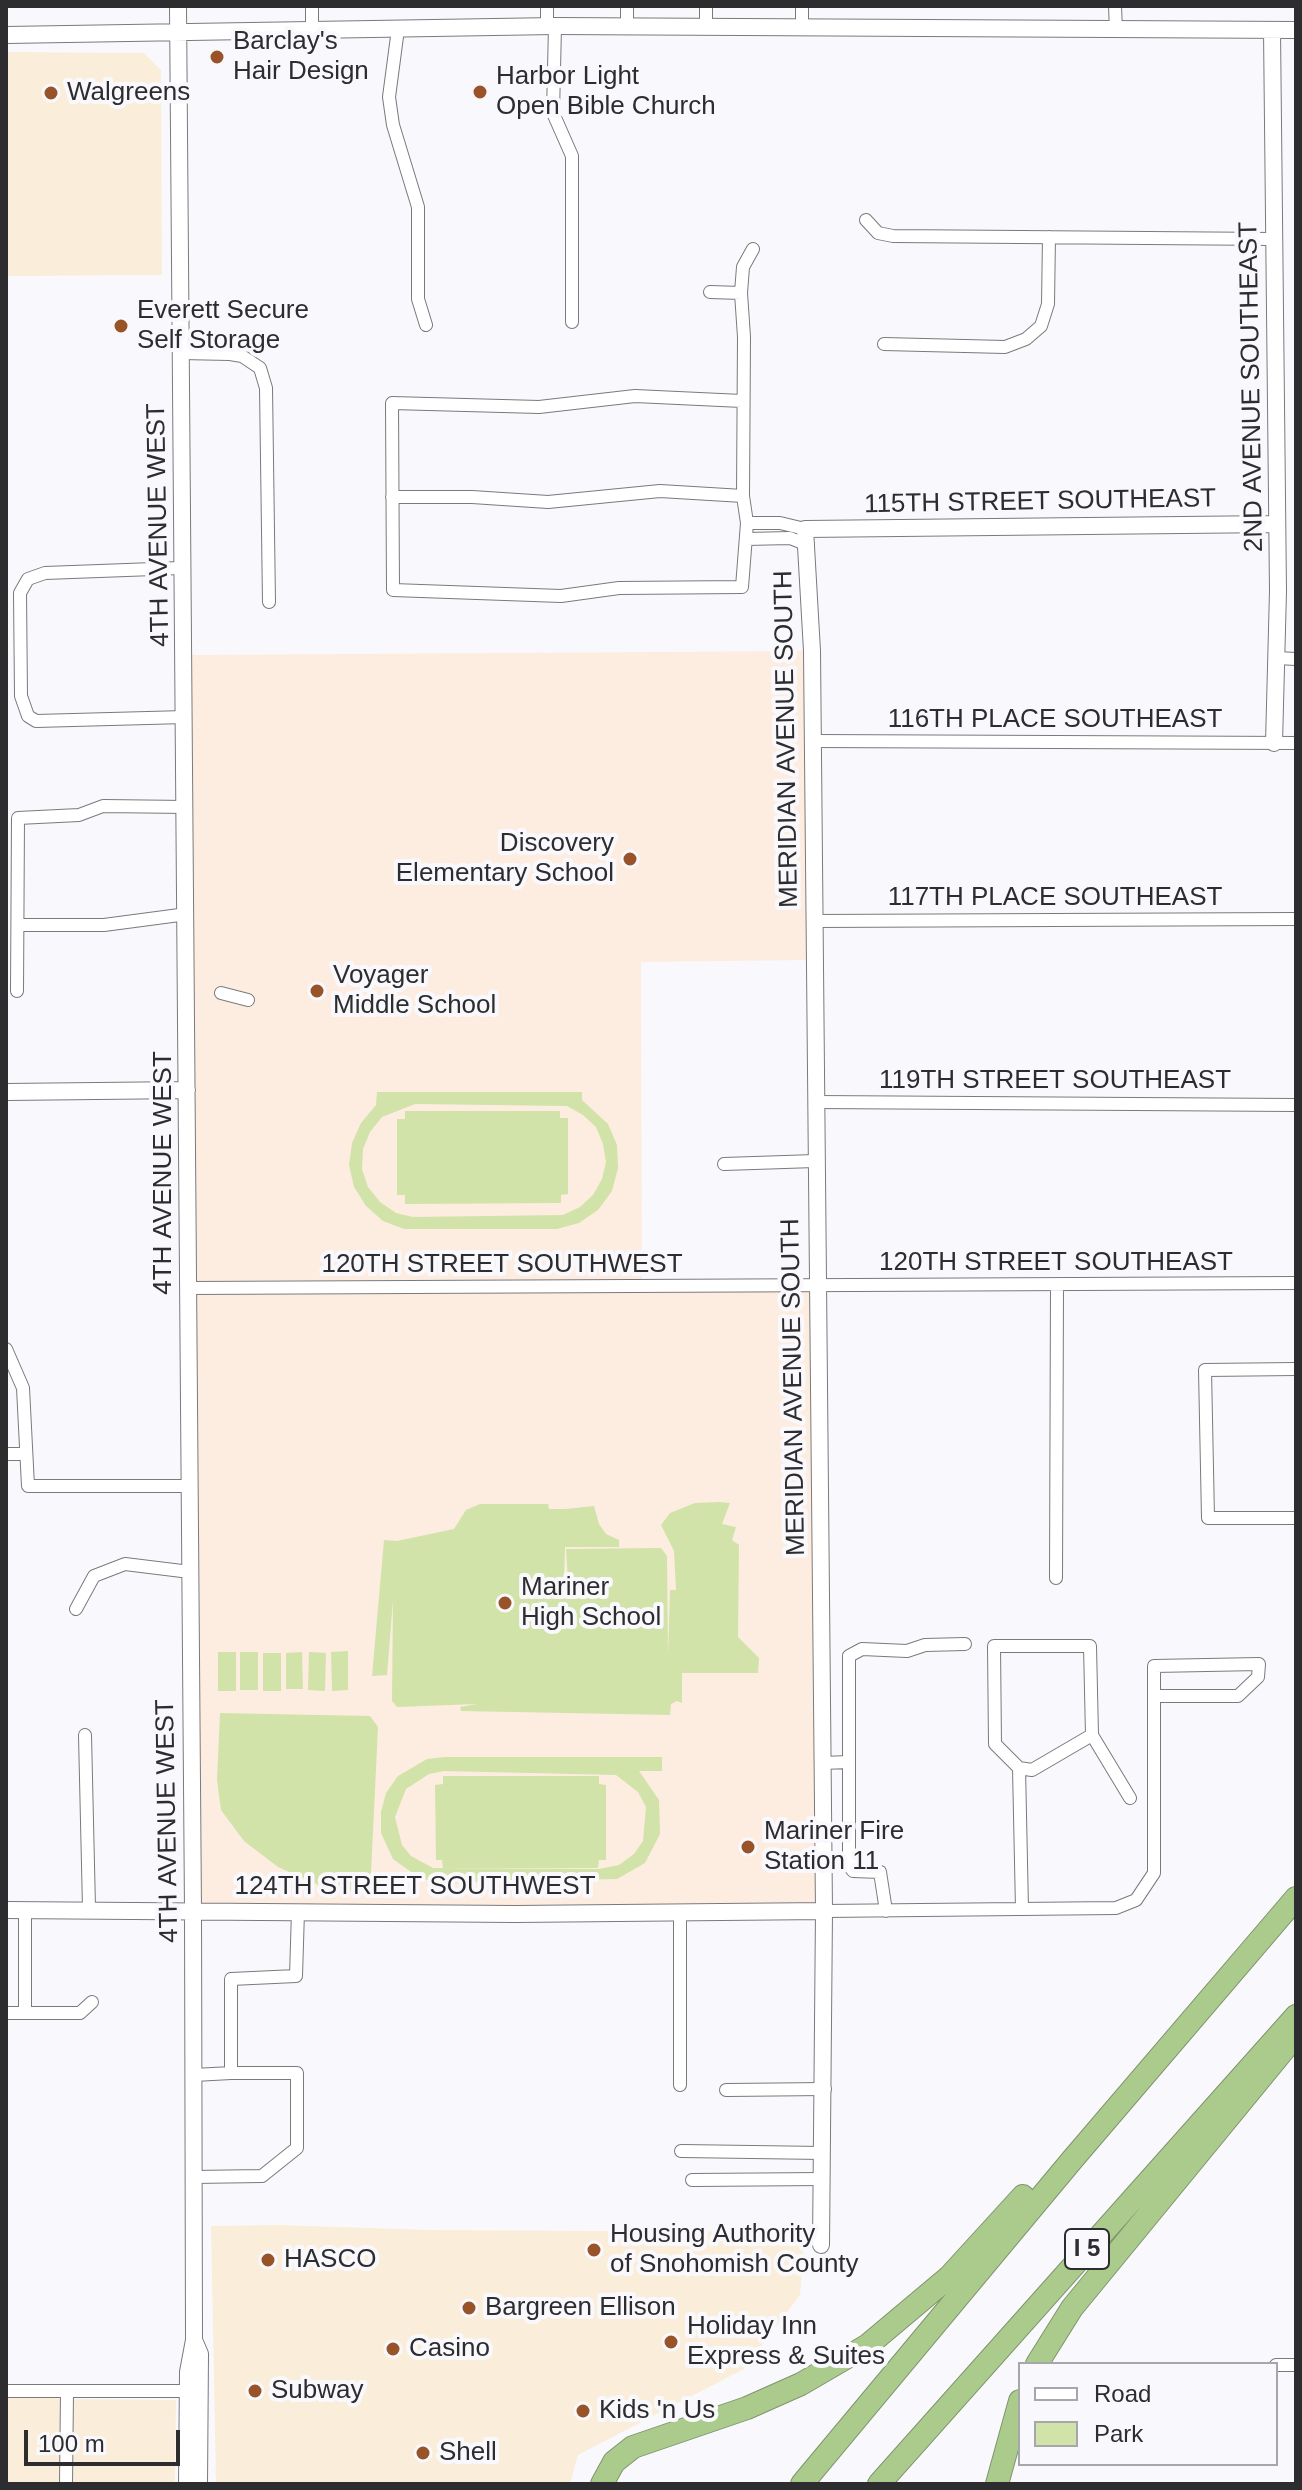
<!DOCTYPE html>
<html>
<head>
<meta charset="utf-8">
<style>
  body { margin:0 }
  #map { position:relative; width:1302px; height:2490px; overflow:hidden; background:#f9f9fd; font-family:Arial,sans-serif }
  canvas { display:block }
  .frame { position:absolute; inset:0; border:8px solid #2d2d2f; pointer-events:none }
  .legend { position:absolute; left:1018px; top:2362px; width:260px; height:104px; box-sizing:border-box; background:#f9f9fd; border:2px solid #a7a7ab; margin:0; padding:10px 14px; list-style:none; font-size:24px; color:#2d2d2f }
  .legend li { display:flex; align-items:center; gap:16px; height:40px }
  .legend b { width:40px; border:2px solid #a7a7ab }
  .scale { position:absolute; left:24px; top:2430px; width:156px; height:36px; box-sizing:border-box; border:4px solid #2d2d2f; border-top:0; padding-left:10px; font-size:24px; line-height:28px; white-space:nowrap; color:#2d2d2f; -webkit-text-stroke:6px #f9f9fd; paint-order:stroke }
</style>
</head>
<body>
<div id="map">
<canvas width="1302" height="2490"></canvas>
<div class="frame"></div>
<ul class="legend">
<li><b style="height:10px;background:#fff"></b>Road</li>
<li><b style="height:22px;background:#d1e3a9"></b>Park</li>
</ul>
<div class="scale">100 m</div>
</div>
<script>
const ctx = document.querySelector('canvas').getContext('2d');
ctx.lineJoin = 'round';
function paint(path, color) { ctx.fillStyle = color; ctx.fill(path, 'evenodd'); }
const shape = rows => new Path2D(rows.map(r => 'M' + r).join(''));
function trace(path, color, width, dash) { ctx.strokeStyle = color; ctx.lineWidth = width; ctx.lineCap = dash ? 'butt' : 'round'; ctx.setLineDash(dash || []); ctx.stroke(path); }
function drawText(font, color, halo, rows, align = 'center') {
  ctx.font = font + ' Arial,sans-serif'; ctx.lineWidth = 8; ctx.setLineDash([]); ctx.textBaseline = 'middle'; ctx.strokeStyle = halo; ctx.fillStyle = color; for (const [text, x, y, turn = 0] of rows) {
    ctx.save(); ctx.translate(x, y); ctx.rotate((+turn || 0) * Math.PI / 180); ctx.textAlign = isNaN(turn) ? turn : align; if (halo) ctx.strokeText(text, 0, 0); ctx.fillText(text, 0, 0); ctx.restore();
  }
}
paint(shape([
  [6,52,144,53,161,70,162,275,6,276],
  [279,2225,431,2230,805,2232,800,2295,744,2369,578,2455,570,2484,216,2484,211,2226],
  [6,2392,47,2392,60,2399,176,2400,175,2484,6,2484]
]), '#faeeda');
paint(shape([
  [812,651,814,960,641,962,642,1285,816,1286,824,1911,193,1909,185,655]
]), '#fdede0');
paint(shape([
  [377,1092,582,1092,582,1100,608,1124,617,1145,618,1168,612,1191,598,1210,579,1223,557,1229,404,1229,383,1221,366,1206,354,1187,349,1165,352,1143,361,1123,376,1105],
  [415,1104,567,1106,583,1115,596,1127,603,1144,606,1162,602,1179,593,1195,580,1207,563,1215,413,1217,396,1213,380,1202,368,1187,362,1169,363,1149,370,1132,382,1117],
  [405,1111,560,1111,560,1118,568,1118,568,1194,561,1195,561,1203,405,1204,405,1195,397,1195,397,1119,405,1119],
  [719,1502,730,1503,722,1524,736,1527,732,1540,739,1545,738,1637,759,1658,758,1673,682,1673,682,1703,677,1701,671,1704,670,1715,461,1711,460,1707,477,1704,397,1707,392,1701,393,1600,387,1675,372,1676,384,1540,397,1541,454,1529,466,1510,480,1504,548,1504,549,1509,565,1509,594,1506,599,1524,606,1534,619,1540,619,1547,565,1547,564,1579,569,1596,566,1549,661,1548,667,1556,668,1655,670,1590,676,1590,674,1551,661,1525,670,1513,695,1503],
  [348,1651,348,1690,332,1691,331,1652],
  [218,1652,236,1652,236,1691,218,1691],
  [240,1652,258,1652,258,1690,240,1690],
  [302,1652,303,1689,286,1689,286,1653],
  [309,1652,326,1653,325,1691,308,1690],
  [263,1653,281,1653,281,1691,263,1691],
  [220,1713,370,1716,378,1727,370,1894,321,1886,278,1867,244,1841,221,1810,217,1780],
  [444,1757,662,1757,662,1771,639,1771,659,1800,660,1834,645,1863,617,1879,444,1883,421,1879,393,1859,381,1833,381,1812,386,1793,398,1776,427,1759],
  [444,1771,616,1775,638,1792,646,1807,643,1841,634,1854,619,1865,599,1869,433,1868,411,1856,402,1845,395,1817,406,1789,429,1774],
  [443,1776,599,1776,599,1784,606,1785,606,1860,599,1860,598,1868,443,1868,442,1860,436,1860,435,1785,443,1784]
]), '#d1e3a9');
const street = shape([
  [547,6,547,26],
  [627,6,627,26],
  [706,6,706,26],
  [802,6,802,27],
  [1115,6,1116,31],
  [555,26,553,113,572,156,572,322],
  [398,29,389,97,393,125,418,207,418,299,426,325],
  [312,32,312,6],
  [866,220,878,233,893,236,1274,239],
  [710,292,741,293],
  [884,344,1005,347,1026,339,1041,326,1048,304,1049,237],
  [181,353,230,354,242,356,260,368,266,388,269,602],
  [742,401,635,396,539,407,392,403,393,590,561,596,619,588,742,587,747,523,743,496,744,337,741,293,743,267,753,249],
  [392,497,472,497,548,502,660,491,743,496],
  [747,523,780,523,805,529],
  [746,539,790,538,808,545],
  [181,568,45,573,28,579,20,593,21,696,28,716,36,721,185,717],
  [1277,658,1296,659],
  [813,741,1296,743],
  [814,921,1296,919],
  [19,925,104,925,187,914],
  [17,991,18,818,79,815,103,806,186,807],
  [221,993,248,1000],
  [815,1102,1296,1105],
  [724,1164,815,1161],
  [189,1288,1296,1283],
  [6,1349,23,1388,28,1486,190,1486],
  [1296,1369,1205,1370,1208,1518,1296,1518],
  [6,1454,26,1454],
  [1056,1578,1057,1284],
  [76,1609,94,1576,125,1564,190,1572],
  [85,1735,89,1908],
  [1092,1735,1130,1798],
  [849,1762,849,1656,862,1649,907,1651,925,1645,965,1644],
  [822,1763,849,1762,849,1866,853,1871,880,1872,886,1911],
  [1019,1768,1032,1770,1092,1735,1090,1646,994,1646,995,1744,1019,1768,1022,1909],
  [25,1909,25,2013],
  [824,1911,1116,1908,1136,1900,1154,1873,1154,1666,1259,1664,1258,1677,1238,1696,1154,1696],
  [6,2013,80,2013,92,2002],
  [194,2075,231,2073],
  [680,2085,680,1912],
  [726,2090,825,2089],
  [681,2151,823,2153],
  [193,2177,262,2176,297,2148,297,2073,231,2073,231,1979,296,1976,298,1911],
  [692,2180,823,2179],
  [1276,2365,1296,2365],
  [6,2391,188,2391],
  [66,2484,67,2392]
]);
const secondary = shape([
  [178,6,193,1909,194,2340,188,2372,187,2484],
  [1272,30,1278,591,1274,743],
  [6,35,555,26,1296,30],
  [6,1092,187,1090],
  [6,1910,515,1914,824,1911],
  [821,2245,824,1911,812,651,805,529,1276,524],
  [194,2340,200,2354,199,2484]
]);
const highway = shape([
  [1037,2364,1072,2308,1296,2035],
  [602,2484,614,2462,633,2447,747,2408,801,2384,868,2345,949,2277,1023,2196],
  [802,2484,1072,2160,1296,1898],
  [879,2484,1296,2016],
  [997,2484,1020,2401]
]);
trace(street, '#7a7a7d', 14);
trace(secondary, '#7a7a7d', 18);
trace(highway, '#7f946c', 24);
trace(street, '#fff', 12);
trace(secondary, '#fff', 16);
trace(highway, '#abcb8d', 22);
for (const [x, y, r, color] of [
  [217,57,8,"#995329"],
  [480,92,8,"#995329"],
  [51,93,8,"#995329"],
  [121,326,8,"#995329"],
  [630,859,8,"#995329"],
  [317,991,8,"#995329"],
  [505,1603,8,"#995329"],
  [748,1847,8,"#995329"],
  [594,2250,8,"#995329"],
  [268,2260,8,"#995329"],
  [469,2308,8,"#995329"],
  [671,2342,8,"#995329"],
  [393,2349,8,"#995329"],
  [255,2391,8,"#995329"],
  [583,2411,8,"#995329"],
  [423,2453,8,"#995329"]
]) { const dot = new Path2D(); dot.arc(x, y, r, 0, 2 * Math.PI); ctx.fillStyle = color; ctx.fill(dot); trace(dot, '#f9f9fd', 3); }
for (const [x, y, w] of [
  [1087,2249,44]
]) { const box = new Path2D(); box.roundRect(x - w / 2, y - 20, w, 40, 6); ctx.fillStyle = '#f9f9fd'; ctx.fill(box); trace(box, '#2d2d2f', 2); }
drawText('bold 24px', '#2d2d2f', null, [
  ["I 5",1087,2249]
]);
drawText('26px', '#2d2d2f', '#f9f9fd', [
  ["Barclay's",233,42],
  ["Hair Design",233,72],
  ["Harbor Light",496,77],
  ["Open Bible Church",496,107],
  ["Walgreens",67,93],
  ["Everett Secure",137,311],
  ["Self Storage",137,341],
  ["Discovery",614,844,"right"],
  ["Elementary School",614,874,"right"],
  ["Voyager",333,976],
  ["Middle School",333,1006],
  ["Mariner",521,1588],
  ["High School",521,1618],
  ["Mariner Fire",764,1832],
  ["Station 11",764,1862],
  ["Housing Authority",610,2235],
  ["of Snohomish County",610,2265],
  ["HASCO",284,2260],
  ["Bargreen Ellison",485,2308],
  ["Holiday Inn",687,2327],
  ["Express & Suites",687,2357],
  ["Casino",409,2349],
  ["Subway",271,2391],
  ["Kids 'n Us",599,2411],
  ["Shell",439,2453]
], 'left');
drawText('26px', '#2d2d2f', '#f9f9fd', [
  ["2ND AVENUE SOUTHEAST",1252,387,-91],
  ["115TH STREET SOUTHEAST",1040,502,-1],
  ["4TH AVENUE WEST",159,525,-91],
  ["116TH PLACE SOUTHEAST",1055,720],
  ["MERIDIAN AVENUE SOUTH",787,739,-91],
  ["117TH PLACE SOUTHEAST",1055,898],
  ["119TH STREET SOUTHEAST",1055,1081],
  ["4TH AVENUE WEST",164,1173,-90],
  ["120TH STREET SOUTHEAST",1056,1263],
  ["120TH STREET SOUTHWEST",502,1265],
  ["MERIDIAN AVENUE SOUTH",794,1387,-91],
  ["4TH AVENUE WEST",168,1821,-91],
  ["124TH STREET SOUTHWEST",415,1887]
]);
</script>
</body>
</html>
